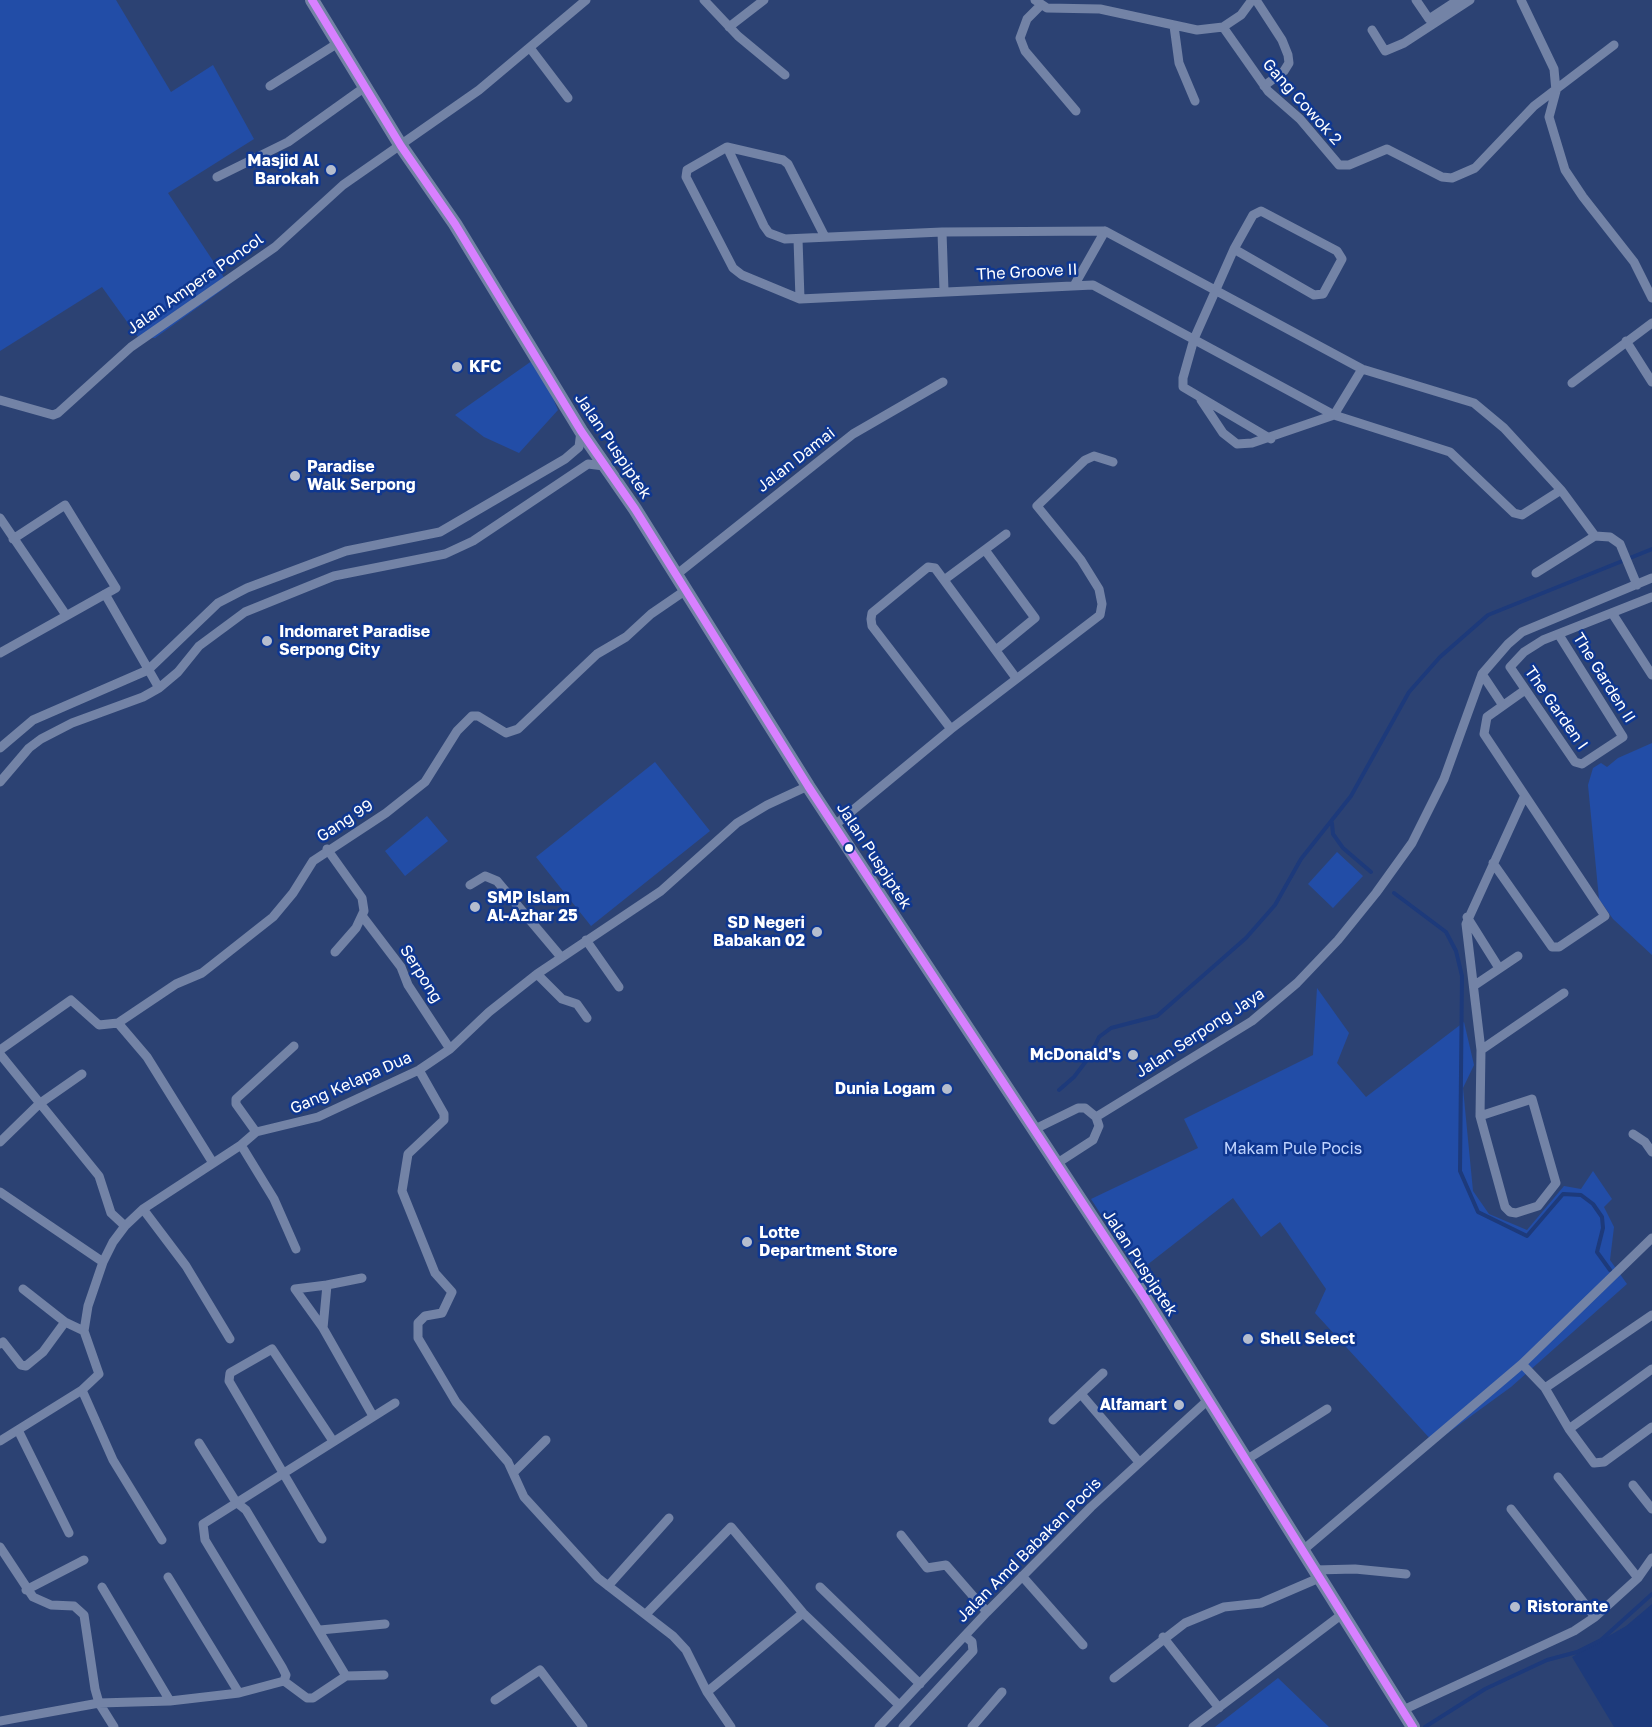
<!DOCTYPE html>
<html>
<head>
<meta charset="utf-8">
<style>
  body { margin:0 }
  canvas { display:block; background:#2c4273 }
</style>
</head>
<body>
<canvas width="1652" height="1727"></canvas>
<script>
const ctx = document.querySelector('canvas').getContext('2d');
ctx.lineJoin = 'round';
function paint(path, color) { ctx.fillStyle = color; ctx.fill(path, 'evenodd'); }
const shape = rows => new Path2D(rows.map(r => 'M' + r).join(''));
function trace(path, color, width, dash) { ctx.strokeStyle = color; ctx.lineWidth = width; ctx.lineCap = dash ? 'butt' : 'round'; ctx.setLineDash(dash || []); ctx.stroke(path); }
function drawText(font, color, halo, rows, align = 'center') {
  ctx.font = font + ' "Golos Text",sans-serif'; ctx.lineWidth = 5; ctx.setLineDash([]); ctx.textBaseline = 'middle'; ctx.strokeStyle = halo; ctx.fillStyle = color; for (const [text, x, y, turn = 0] of rows) {
    ctx.save(); ctx.translate(x, y); ctx.rotate((+turn || 0) * Math.PI / 180); ctx.textAlign = isNaN(turn) ? turn : align; if (halo) ctx.strokeText(text, 0, 0); ctx.fillText(text, 0, 0); ctx.restore();
  }
}
paint(shape([
  [0,0,116,0,171,92,213,65,254,139,168,193,229,285,155,338,138,337,102,287,0,351],
  [536,358,558,410,519,453,484,437,455,415],
  [1652,743,1652,955,1613,919,1599,899,1588,785,1593,768,1601,763,1607,767,1618,758],
  [655,762,710,831,591,926,536,857],
  [427,816,448,841,405,876,385,851],
  [1337,852,1363,876,1333,908,1308,884],
  [1317,988,1349,1033,1337,1063,1366,1097,1464,1022,1474,1065,1463,1088,1473,1191,1489,1214,1527,1230,1564,1186,1581,1189,1593,1171,1612,1199,1604,1207,1614,1227,1610,1260,1627,1284,1511,1387,1434,1443,1315,1313,1326,1289,1280,1222,1261,1237,1233,1198,1138,1272,1091,1199,1198,1148,1184,1119,1313,1055],
  [1278,1678,1329,1727,1215,1727]
]), '#224da7');
paint(shape([
  [1652,1604,1652,1727,1614,1727,1572,1657,1626,1626]
]), '#1d3a7b');
trace(shape([
  [1332,823,1333,834,1343,848,1371,872],
  [1394,893,1446,932,1456,951,1462,976,1460,1171,1478,1212,1527,1236,1563,1194,1581,1195,1593,1204,1602,1217,1603,1228,1597,1252,1610,1270],
  [1059,1090,1074,1077,1090,1056,1099,1037,1111,1028,1157,1016,1246,938,1275,905,1301,859,1351,796,1409,692,1440,657,1488,615,1652,549],
  [1425,1727,1485,1689,1547,1660,1577,1652,1601,1640,1652,1594]
]), '#1d3a7b', 4);
trace(shape([
  [704,0,738,36,785,75],
  [1035,0,1047,8,1100,9,1197,30,1223,27,1241,15,1252,0],
  [1256,0,1282,40,1288,55,1289,63,1284,71,1264,86],
  [1416,0,1429,19,1458,0],
  [1521,0,1554,69,1556,91,1549,117,1565,170,1583,197,1634,262,1652,298],
  [1041,5,1027,19,1020,38,1025,51,1076,111],
  [1174,26,1179,63,1195,101],
  [729,27,764,0],
  [1223,27,1268,91,1300,119,1339,165,1349,165,1387,149,1442,177,1452,178,1475,168,1534,106,1614,45],
  [1372,30,1385,51,1404,43,1470,0],
  [530,48,568,98],
  [270,86,338,43],
  [727,147,764,226,769,233,785,239,942,232,1105,231,1362,369,1474,403,1504,428,1561,490,1595,536],
  [217,177,288,142,365,87],
  [942,232,944,291],
  [825,237,788,164,783,160,727,147,687,170,686,177,733,268,742,275,800,299,1093,285,1334,415,1450,452,1514,513,1522,515,1561,490],
  [798,239,800,299],
  [1234,249,1314,295,1323,294,1342,259,1337,251,1261,211,1253,215,1234,249,1194,339,1183,378,1183,387,1271,439],
  [1075,284,1105,231],
  [1626,341,1652,382],
  [1572,383,1652,323],
  [0,400,53,415,58,413,131,347,275,247,343,185,479,90,586,0],
  [1201,400,1223,433,1237,444,1252,443,1334,415,1362,369],
  [0,518,66,615],
  [985,550,1035,618,996,650],
  [1536,573,1595,536,1610,537,1620,544,1637,585],
  [676,575,853,434,943,382],
  [944,580,1006,534],
  [105,594,159,688],
  [1612,613,1652,675],
  [1559,635,1623,737,1582,764,1575,762,1510,667,1524,652,1543,640,1652,597],
  [0,653,116,588,65,505,13,539],
  [1482,674,1502,704],
  [951,729,872,626,871,619,872,613,928,567,935,568,1016,678],
  [0,748,33,720,148,670,218,603,247,588,346,551,440,532,565,459,579,447,581,431],
  [0,782,29,748,41,739,72,723,143,697,159,688,178,672,199,646,245,612,334,576,445,554,473,541,588,464,604,466],
  [835,825,951,729,1100,615,1102,604,1099,589,1081,560,1037,506,1085,460,1094,456,1113,462],
  [327,849,362,898,364,911,356,928,335,952],
  [1493,863,1552,947,1559,947,1605,916,1484,734,1487,717,1525,690],
  [470,885,485,876,497,881,561,957],
  [363,917,401,967,408,985,450,1049],
  [1467,917,1499,968],
  [586,940,619,987],
  [537,974,562,999,577,1004,587,1018],
  [1475,985,1518,956],
  [0,1050,71,1000,99,1025,118,1023],
  [1481,1050,1564,993],
  [0,1054,99,1176,111,1213,125,1226],
  [419,1070,444,1114,444,1120,408,1154,402,1191,435,1273,452,1292,442,1313,425,1316,418,1323,418,1338,456,1402,508,1462,524,1497,598,1578,673,1636,686,1650,707,1692,731,1727],
  [1480,1116,1532,1099,1556,1183,1538,1206,1516,1213,1510,1212,1505,1207,1480,1116,1481,1050,1466,924,1524,797],
  [1096,1117,1252,1021,1297,983,1338,940,1376,893,1412,843,1444,779,1482,674,1508,644,1522,632,1652,578],
  [1033,1130,1078,1108,1085,1108,1096,1117,1099,1126,1093,1140,1056,1164],
  [256,1132,236,1104,236,1099,294,1046],
  [1633,1134,1645,1142,1652,1152],
  [0,1142,39,1104,82,1074],
  [241,1145,274,1199,296,1249],
  [213,1163,147,1057,118,1023,176,984,202,973,273,917,293,893,313,861,386,813,425,782,457,731,472,716,478,716,506,733,518,729,597,654,626,637,651,614,686,590],
  [0,1192,103,1262],
  [143,1209,186,1266,230,1339],
  [362,1278,327,1285,323,1328,373,1416],
  [23,1289,65,1322,84,1331],
  [323,1328,295,1289,327,1285],
  [0,1344,3,1342,21,1365,26,1366,43,1352,65,1322],
  [1522,1364,1545,1388,1569,1429,1594,1463,1604,1462,1652,1427],
  [1545,1388,1652,1315],
  [82,1390,113,1460,162,1540],
  [1081,1394,1139,1462],
  [1053,1420,1103,1373],
  [1569,1429,1652,1369],
  [18,1430,69,1533],
  [0,1441,82,1390,99,1374,84,1331,88,1306,103,1262,113,1242,125,1226,143,1209,241,1145,256,1132,318,1117,419,1070,450,1049,489,1012,537,974,661,891,737,823,767,805,808,786],
  [199,1443,236,1502,246,1510,346,1676],
  [1246,1460,1327,1409],
  [514,1472,546,1440],
  [1558,1477,1638,1578],
  [1633,1485,1652,1509],
  [1511,1509,1595,1617],
  [901,1535,927,1568,946,1565,987,1612],
  [322,1539,229,1381,230,1373,272,1349,333,1441],
  [0,1547,33,1597,51,1605,74,1606,84,1615,95,1689,99,1703,114,1727],
  [1302,1551,1522,1364,1652,1238],
  [1315,1570,1355,1569,1406,1574],
  [1022,1576,1083,1645],
  [168,1577,239,1693],
  [608,1586,669,1518],
  [102,1587,170,1701,239,1693,284,1681,286,1675,282,1667,205,1540,203,1524,395,1403],
  [820,1587,920,1684],
  [26,1590,84,1560],
  [647,1613,731,1527,803,1613,899,1705],
  [320,1630,385,1624],
  [1163,1637,1219,1708],
  [1114,1678,1185,1623,1224,1607,1261,1603,1319,1578],
  [284,1681,307,1698,313,1698,346,1676,384,1675],
  [707,1692,803,1613],
  [495,1700,540,1670,583,1727],
  [1403,1710,1574,1631,1595,1617,1638,1578,1652,1558],
  [0,1721,99,1703,170,1701],
  [879,1727,987,1612,1091,1507,1208,1400],
  [903,1727,973,1651,972,1642,965,1636],
  [972,1727,1002,1692],
  [1193,1727,1341,1615]
]), '#7383a6', 9);
trace(shape([
  [312,0,401,146,455,224,581,431,635,509,808,786,1145,1298,1413,1727]
]), '#7383a5', 14);
trace(shape([
  [312,0,401,146,455,224,581,431,635,509,808,786,1145,1298,1413,1727]
]), '#d880ff', 8);
for (const [x, y, r, color] of [
  [331,170,6,"#b5bdce"],
  [457,367,6,"#b5bdce"],
  [295,476,6,"#b5bdce"],
  [267,641,6,"#b5bdce"],
  [849,848,5,"#fff"],
  [475,907,6,"#b5bdce"],
  [817,932,6,"#b5bdce"],
  [1133,1055,6,"#b5bdce"],
  [947,1089,6,"#b5bdce"],
  [747,1242,6,"#b5bdce"],
  [1248,1339,6,"#b5bdce"],
  [1179,1405,6,"#b5bdce"],
  [1515,1607,6,"#b5bdce"]
]) { const dot = new Path2D(); dot.arc(x, y, r, 0, 2 * Math.PI); ctx.fillStyle = color; ctx.fill(dot); trace(dot, '#0f3790', 2); }
drawText('16px', '#fff', '#0f3790', [
  ["Gang Cowok 2",1302,102,48],
  ["The Groove II",1027,272,-3],
  ["Jalan Ampera Poncol",195,284,-35],
  ["Jalan Puspiptek",613,446,56],
  ["Jalan Damai",796,460,-38],
  ["The Garden II",1604,678,58],
  ["The Garden I",1556,708,55],
  ["Gang 99",345,821,-33],
  ["Jalan Puspiptek",874,856,57],
  ["Serpong",421,974,58],
  ["Jalan Serpong Jaya",1200,1033,-33],
  ["Gang Kelapa Dua",351,1083,-24],
  ["Jalan Puspiptek",1140,1263,57],
  ["Jalan Amd Babakan Pocis",1029,1550,-45]
]);
drawText('bold 16px', '#fff', '#0f3790', [
  ["Masjid Al",319,161,"right"],
  ["Barokah",319,179,"right"],
  ["KFC",469,367],
  ["Paradise",307,467],
  ["Walk Serpong",307,485],
  ["Indomaret Paradise",279,632],
  ["Serpong City",279,650],
  ["SMP Islam",487,898],
  ["Al-Azhar 25",487,916],
  ["SD Negeri",805,923,"right"],
  ["Babakan 02",805,941,"right"],
  ["McDonald's",1121,1055,"right"],
  ["Dunia Logam",935,1089,"right"],
  ["Lotte",759,1233],
  ["Department Store",759,1251],
  ["Shell Select",1260,1339],
  ["Alfamart",1167,1405,"right"],
  ["Ristorante",1527,1607]
], 'left');
drawText('16px', '#c0d4fe', '#0f3790', [
  ["Makam Pule Pocis",1293,1149]
]);
</script>
</body>
</html>
